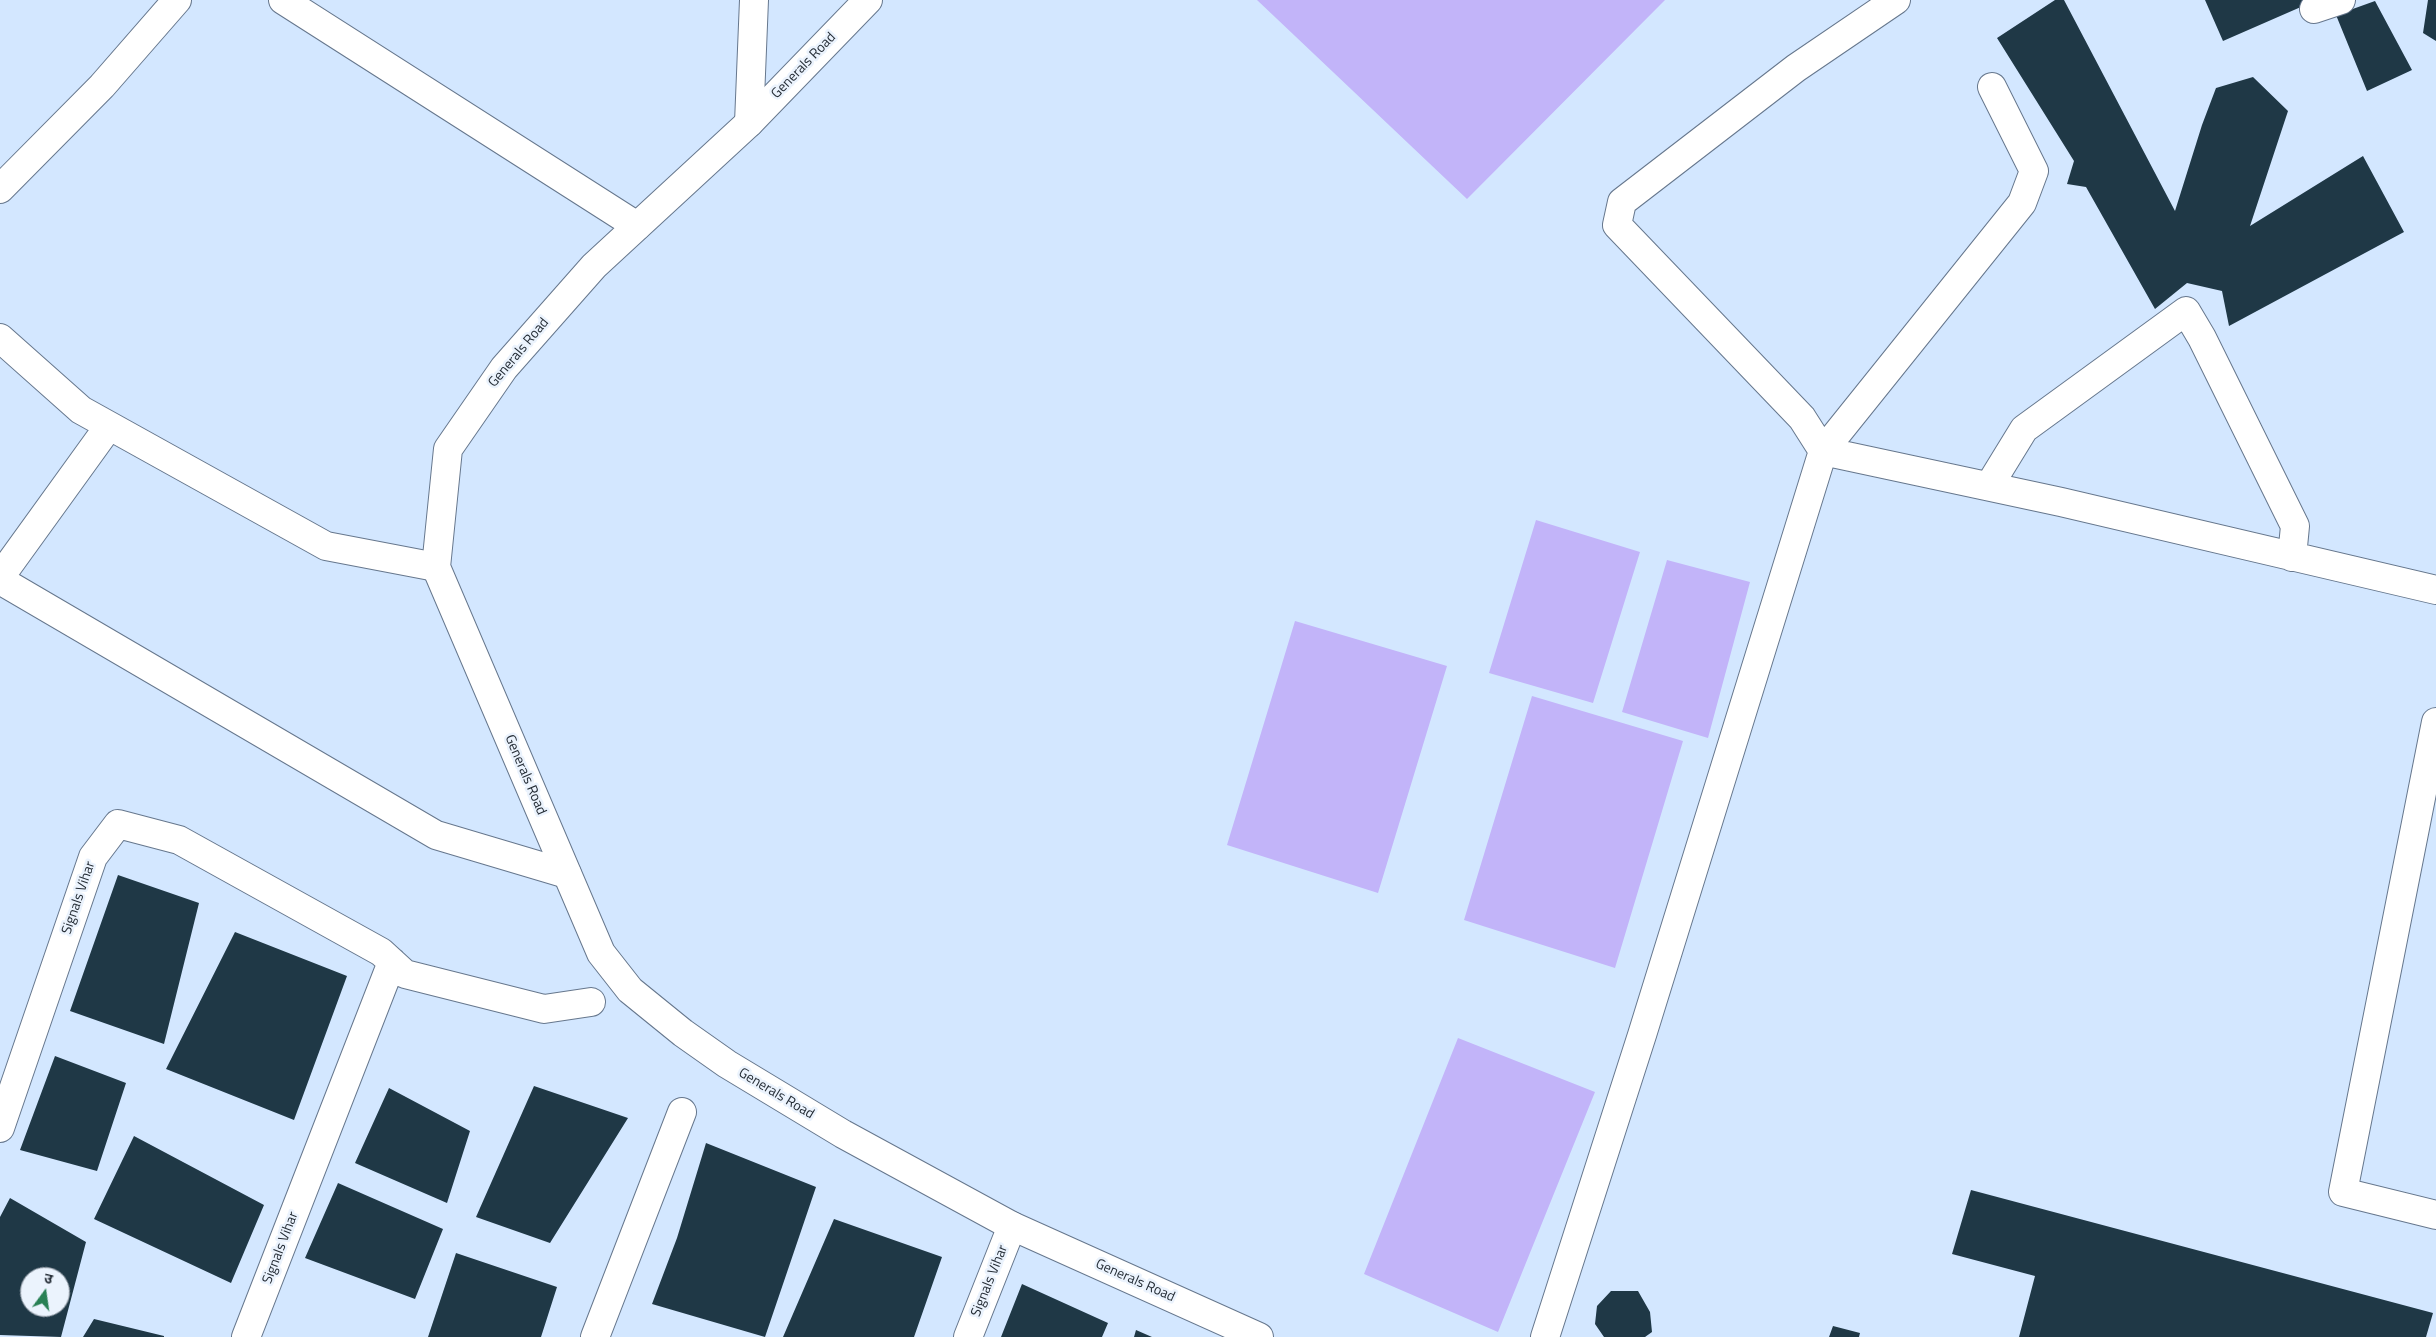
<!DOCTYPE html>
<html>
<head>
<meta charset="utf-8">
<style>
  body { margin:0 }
  #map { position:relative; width:2436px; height:1337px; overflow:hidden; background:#d3e7ff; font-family:"Titillium Web","Noto Sans Devanagari",sans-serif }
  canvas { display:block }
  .north { position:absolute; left:20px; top:1267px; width:50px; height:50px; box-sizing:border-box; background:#ebf3fd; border:1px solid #9ba3ad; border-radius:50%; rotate:14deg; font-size:14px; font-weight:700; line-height:20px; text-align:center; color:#242c35 }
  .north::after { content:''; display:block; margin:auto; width:18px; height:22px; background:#288054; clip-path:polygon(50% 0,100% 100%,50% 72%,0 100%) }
</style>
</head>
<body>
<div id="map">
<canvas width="2436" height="1337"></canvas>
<div class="north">उ</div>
</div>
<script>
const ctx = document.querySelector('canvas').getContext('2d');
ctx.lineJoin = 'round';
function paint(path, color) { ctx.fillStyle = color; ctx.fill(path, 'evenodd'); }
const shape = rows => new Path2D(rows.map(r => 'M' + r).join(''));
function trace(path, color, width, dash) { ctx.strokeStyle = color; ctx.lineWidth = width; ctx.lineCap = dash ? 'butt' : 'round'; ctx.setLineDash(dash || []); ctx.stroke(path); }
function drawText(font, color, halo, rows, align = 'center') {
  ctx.font = font + ' "Titillium Web",sans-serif'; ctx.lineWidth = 5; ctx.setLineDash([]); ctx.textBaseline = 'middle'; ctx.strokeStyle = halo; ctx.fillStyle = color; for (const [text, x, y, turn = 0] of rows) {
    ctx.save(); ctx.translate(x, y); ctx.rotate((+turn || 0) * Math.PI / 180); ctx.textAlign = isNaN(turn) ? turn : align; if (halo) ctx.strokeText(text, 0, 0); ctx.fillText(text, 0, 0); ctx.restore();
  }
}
paint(shape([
  [1257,0,1665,0,1467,199],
  [1536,520,1640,552,1593,703,1489,673],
  [1667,560,1750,582,1708,738,1622,712],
  [1295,621,1447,666,1378,893,1227,845],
  [1532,696,1683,741,1615,968,1464,920],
  [1458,1038,1595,1092,1498,1332,1364,1274]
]), '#c2b4f9');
paint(shape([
  [2055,0,2064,0,2175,211,2202,125,2216,88,2253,77,2288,111,2250,226,2363,156,2404,232,2229,326,2222,291,2187,283,2155,309,2086,187,2067,184,2074,161,1997,38],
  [2205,0,2309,0,2310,3,2223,41],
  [2428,0,2436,0,2436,41,2423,33],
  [2375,1,2412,70,2367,91,2336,15],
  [118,875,199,903,164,1044,70,1011],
  [235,932,347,976,294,1120,166,1069],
  [55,1056,126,1083,97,1171,20,1150],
  [534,1086,628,1118,550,1243,476,1217],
  [389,1088,470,1131,447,1203,355,1163],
  [134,1136,264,1205,231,1283,94,1219],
  [706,1143,816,1187,765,1337,652,1304,677,1238],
  [338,1183,443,1229,415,1299,305,1258],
  [1971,1190,2433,1313,2426,1337,2019,1337,2035,1276,1952,1254],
  [10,1198,86,1242,61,1337,0,1335,0,1217],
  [30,1277,60,1277,60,1307,30,1307],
  [834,1219,942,1257,914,1337,783,1337],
  [456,1253,557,1287,541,1337,428,1337],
  [1022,1284,1108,1323,1102,1337,1001,1337],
  [1611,1291,1638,1291,1650,1312,1652,1332,1645,1337,1604,1337,1595,1324,1597,1306],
  [94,1319,164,1336,164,1337,83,1337],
  [1833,1326,1860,1333,1859,1337,1829,1337],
  [1136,1330,1152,1337,1134,1337]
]), '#1f3846');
const minor = shape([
  [283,0,637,226],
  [1896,0,1796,68,1622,202,1617,225,1802,418,1823,451,2022,203,2034,171,1992,87],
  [2314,9,2341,0],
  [749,123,754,0],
  [0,189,102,86,177,0],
  [0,338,81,410,326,546,436,567],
  [1989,486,2024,429,2186,311,2202,338,2295,526,2292,557],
  [0,577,109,426],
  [0,580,436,835,567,874],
  [2436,722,2343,1192,2436,1215],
  [0,1128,93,857,118,824,179,840,381,952,405,974,544,1009,591,1002],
  [246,1337,392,962],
  [595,1337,682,1112],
  [968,1337,1012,1226],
  [1545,1337,1642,1035,1823,451,2061,502,2436,590]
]);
const tertiary = shape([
  [868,0,749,123,594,266,504,368,448,449,436,567,601,953,630,990,683,1033,727,1064,843,1134,1012,1226,1259,1337]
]);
trace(minor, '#66778d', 30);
trace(tertiary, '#66778d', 30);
trace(minor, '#fff', 28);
trace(tertiary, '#fff', 28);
drawText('14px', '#242c35', '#ebf3fd', [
  ["Generals Road",804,66,-46],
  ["Generals Road",519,353,-50],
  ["Generals Road",525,775,67],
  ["Signals Vihar",79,898,-71],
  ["Generals Road",776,1094,31],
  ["Signals Vihar",281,1248,-69],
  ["Signals Vihar",990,1281,-68],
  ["Generals Road",1135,1281,24]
]);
</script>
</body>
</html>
